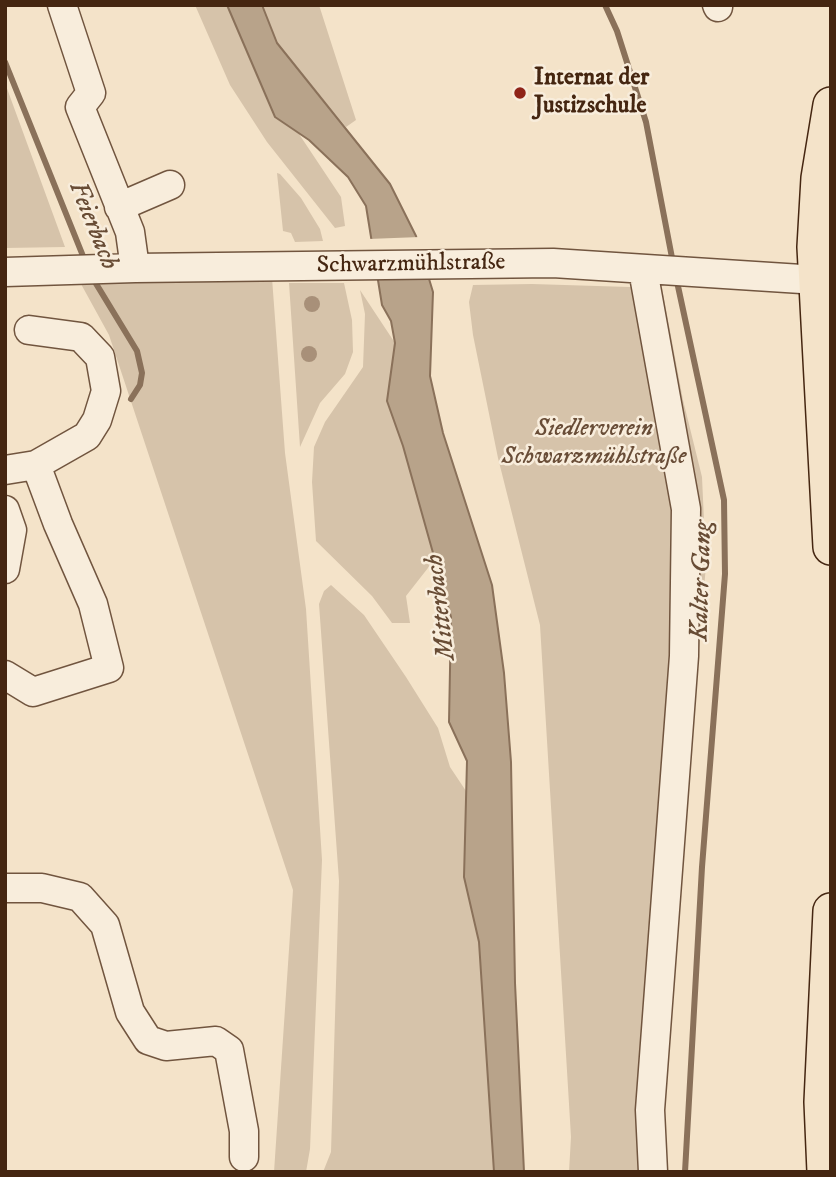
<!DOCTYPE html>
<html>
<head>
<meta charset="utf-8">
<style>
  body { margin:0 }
  #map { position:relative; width:836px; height:1177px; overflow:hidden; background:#f4e3c9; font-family:"IM FELL DW Pica",serif }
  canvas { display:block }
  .frame { position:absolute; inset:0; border:7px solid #452611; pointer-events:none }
</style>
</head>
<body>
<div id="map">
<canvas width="836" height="1177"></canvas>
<div class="frame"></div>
</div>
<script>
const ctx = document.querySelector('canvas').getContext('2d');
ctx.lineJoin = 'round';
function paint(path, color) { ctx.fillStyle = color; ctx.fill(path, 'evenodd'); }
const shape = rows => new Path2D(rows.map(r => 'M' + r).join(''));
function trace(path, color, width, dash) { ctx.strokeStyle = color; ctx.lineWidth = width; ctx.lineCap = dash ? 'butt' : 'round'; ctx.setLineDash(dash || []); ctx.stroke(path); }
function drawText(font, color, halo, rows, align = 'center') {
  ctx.font = font + ' "IM FELL DW Pica",serif'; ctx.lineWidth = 5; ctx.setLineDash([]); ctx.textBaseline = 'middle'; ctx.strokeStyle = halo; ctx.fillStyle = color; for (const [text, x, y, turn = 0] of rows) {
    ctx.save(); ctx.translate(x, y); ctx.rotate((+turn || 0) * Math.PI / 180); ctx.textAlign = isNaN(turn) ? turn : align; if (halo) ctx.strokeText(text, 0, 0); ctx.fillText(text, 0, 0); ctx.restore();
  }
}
paint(shape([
  [195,5,227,5,274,117,299,134,341,197,345,226,335,228,267,142,230,85],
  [262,5,319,5,356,120,346,127,277,43],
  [5,83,65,247,5,248],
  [277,173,280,174,301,198,320,229,323,241,295,242,291,233,283,231],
  [272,278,285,453,306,609,322,860,310,1149,306,1172,274,1172,293,890,109,335,81,284],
  [289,283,344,283,352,320,353,352,345,374,320,403,300,447],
  [532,284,662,288,683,400,702,477,706,565,662,1089,667,1172,569,1172,571,1137,540,625,498,458,473,335,469,302,473,285],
  [360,290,395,343,387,401,403,446,435,559,406,596,410,623,392,623,372,596,316,541,312,482,314,447,325,422,363,367,365,314],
  [331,585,364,615,406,677,438,728,450,767,468,794,464,877,479,942,494,1172,323,1172,331,1152,339,881,319,604,324,591]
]), '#d6c3aa');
const water = shape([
  [227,5,262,5,277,43,390,184,416,236,433,292,430,376,443,433,492,585,504,673,511,762,515,983,524,1172,494,1172,479,942,464,877,467,761,449,722,451,617,403,446,387,401,395,343,391,321,382,305,366,206,348,177,309,140,275,117,227,5]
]);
paint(water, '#b8a38a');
trace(water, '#8a715a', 2);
paint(shape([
  [420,237,433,279,374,279,368,239]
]), '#f4e3c9');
trace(shape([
  [605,5,617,31,646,122,673,263],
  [5,62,85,261],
  [92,277,137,351,142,373,140,385,131,399],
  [676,277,724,500,725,574,702,867,685,1172]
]), '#8a715a', 6);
const minor = shape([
  [62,5,91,93,80,107,130,232,135,268],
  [717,5,718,7],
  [119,207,170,185],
  [643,270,686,509,684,656,650,1110,653,1172],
  [5,272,135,268,553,263,817,280],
  [5,470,36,465,87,436,97,420,106,391,100,357,81,337,29,330],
  [5,510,12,530,5,569],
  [5,675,33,692,109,668,93,604,58,524,36,465],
  [5,888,42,888,80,897,105,925,130,1012,148,1040,166,1046,216,1041,229,1050,244,1131,244,1157]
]);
const major = shape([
  [831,105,819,178,815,247,831,547],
  [825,1172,822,1102,831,911]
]);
trace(minor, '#71553f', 31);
trace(major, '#452611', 38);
trace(minor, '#f8eddc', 28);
trace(major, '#f4e3c9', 35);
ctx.fillStyle = '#a89079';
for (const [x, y] of [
  [312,304],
  [309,354]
]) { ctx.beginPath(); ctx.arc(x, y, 8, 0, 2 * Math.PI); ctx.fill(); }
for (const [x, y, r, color] of [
  [520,93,7,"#8f2418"]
]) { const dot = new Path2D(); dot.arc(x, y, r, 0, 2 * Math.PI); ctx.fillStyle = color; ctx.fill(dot); trace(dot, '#f8eddc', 2.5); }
drawText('bold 24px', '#452611', '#f8eddc', [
  ["Internat der",534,79],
  ["Justizschule",534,107]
], 'left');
drawText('24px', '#452611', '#f8eddc', [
  ["Schwarzmühlstraße",411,265,-1]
]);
drawText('italic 24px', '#694d37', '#f8eddc', [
  ["Siedlerverein",594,430],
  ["Schwarzmühlstraße",594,458]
]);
drawText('italic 26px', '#684c35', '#f8eddc', [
  ["Feierbach",92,226,68],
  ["Kalter Gang",703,581,-88],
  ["Mitterbach",442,607,-97]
]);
</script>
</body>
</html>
